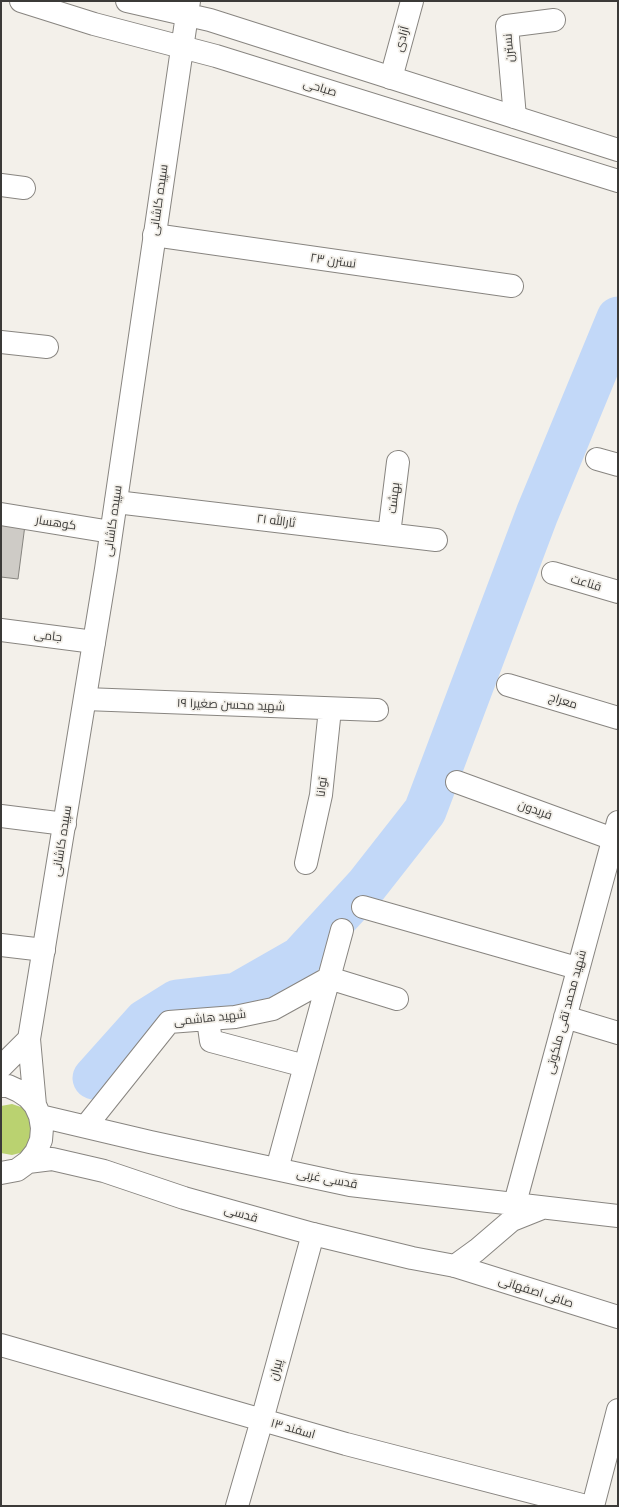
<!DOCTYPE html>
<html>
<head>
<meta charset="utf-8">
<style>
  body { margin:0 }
  #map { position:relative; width:619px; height:1507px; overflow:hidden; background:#f3f0ea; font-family:Raleway,sans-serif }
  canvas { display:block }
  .frame { position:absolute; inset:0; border:2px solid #3b3a38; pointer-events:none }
</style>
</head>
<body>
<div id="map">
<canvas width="619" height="1507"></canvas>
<div class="frame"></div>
</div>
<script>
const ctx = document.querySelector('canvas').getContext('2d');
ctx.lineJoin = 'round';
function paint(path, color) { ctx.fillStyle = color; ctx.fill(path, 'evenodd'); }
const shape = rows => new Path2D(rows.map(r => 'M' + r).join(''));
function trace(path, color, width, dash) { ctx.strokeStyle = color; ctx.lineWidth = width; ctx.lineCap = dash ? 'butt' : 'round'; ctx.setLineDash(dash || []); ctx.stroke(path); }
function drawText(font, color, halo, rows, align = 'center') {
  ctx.font = font + ' Raleway,Cairo,sans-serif'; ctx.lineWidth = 3.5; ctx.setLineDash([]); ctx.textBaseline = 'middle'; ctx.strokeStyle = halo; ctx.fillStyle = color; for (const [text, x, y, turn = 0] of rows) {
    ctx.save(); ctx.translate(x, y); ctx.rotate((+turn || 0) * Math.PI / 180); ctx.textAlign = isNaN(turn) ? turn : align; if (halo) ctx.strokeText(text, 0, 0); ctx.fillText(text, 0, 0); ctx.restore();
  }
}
paint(shape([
  [12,1104,21,1107,28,1111,35,1126,27,1149,20,1153,12,1155,1,1153,1,1106]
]), '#bad270');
trace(shape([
  [94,1078,145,1021,177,1001,237,994,300,958,367,885,425,811,537,514,618,318]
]), '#c2d8f8', 43);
const building = shape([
  [1,521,25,525,18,579,1,577,1,521]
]);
paint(building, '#cecbc6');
trace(building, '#86847f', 1);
const minor = shape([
  [391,78,412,1],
  [515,117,507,26,554,20],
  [1,185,24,188],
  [154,235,512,286],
  [1,342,47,347],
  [597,459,618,465],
  [116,502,436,540],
  [1,514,111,532],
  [389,534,398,462],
  [553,573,618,592],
  [1,630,94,642],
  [508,685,618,718],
  [85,699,377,710],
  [457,782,613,839],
  [1,816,65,824],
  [306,863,321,795,330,709],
  [363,907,577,968],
  [1,945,44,950],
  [565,1017,618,1033],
  [208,1020,211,1041,305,1066],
  [86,1126,169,1022,235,1017,273,1009,329,978,397,999],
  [277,1169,342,930],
  [515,1203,618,822],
  [455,1266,618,1317],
  [1,1345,346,1444,586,1506],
  [237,1506,262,1420,313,1234],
  [593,1506,618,1410]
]);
const tertiary = shape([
  [21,1,94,24,216,56,618,181],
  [127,1,210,20,618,150],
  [1,1067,29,1039],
  [1,1086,8,1086,19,1091,28,1097,35,1105,40,1116,42,1128,41,1140,36,1152,28,1162,17,1170,1,1173],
  [35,1105,29,1039,106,569,189,1],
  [40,1116,150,1142,350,1185,618,1216],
  [28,1162,52,1159,104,1171,184,1198,313,1234,412,1258,455,1266,477,1250,512,1220,542,1208]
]);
trace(minor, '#888580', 24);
trace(tertiary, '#888580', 24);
trace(minor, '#fff', 22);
trace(tertiary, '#fff', 22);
drawText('12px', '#3b3a38', '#f3f0ea', [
  ["آزادی",402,39,-75],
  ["نسترن",509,48,-95],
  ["صباحی",320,88,17],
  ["سپیده کاشانی",159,200,-82],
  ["نسترن ۲۳",333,261,8],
  ["بهشت",394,498,-83],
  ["سپیده کاشانی",113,521,-82],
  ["ثارالله ۲۱",276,521,7],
  ["کوهسار",56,523,9],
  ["قناعت",586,583,17],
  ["جامی",48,636,7],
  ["معراج",563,701,17],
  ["شهید محسن صغیرا ۱۹",231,705,2],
  ["توانا",322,787,-83],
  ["فریدون",535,810,20],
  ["سپیده کاشانی",62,841,-81],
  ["شهید محمد تقی ملکوتی",566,1012,-75],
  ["شهید هاشمی",210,1018,-6],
  ["قدسی غربی",327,1179,11],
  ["قدسی",241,1214,16],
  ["صافی اصفهانی",536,1292,18],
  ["پیران",276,1370,-75],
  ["اسفند ۱۳",293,1429,16]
]);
</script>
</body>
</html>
